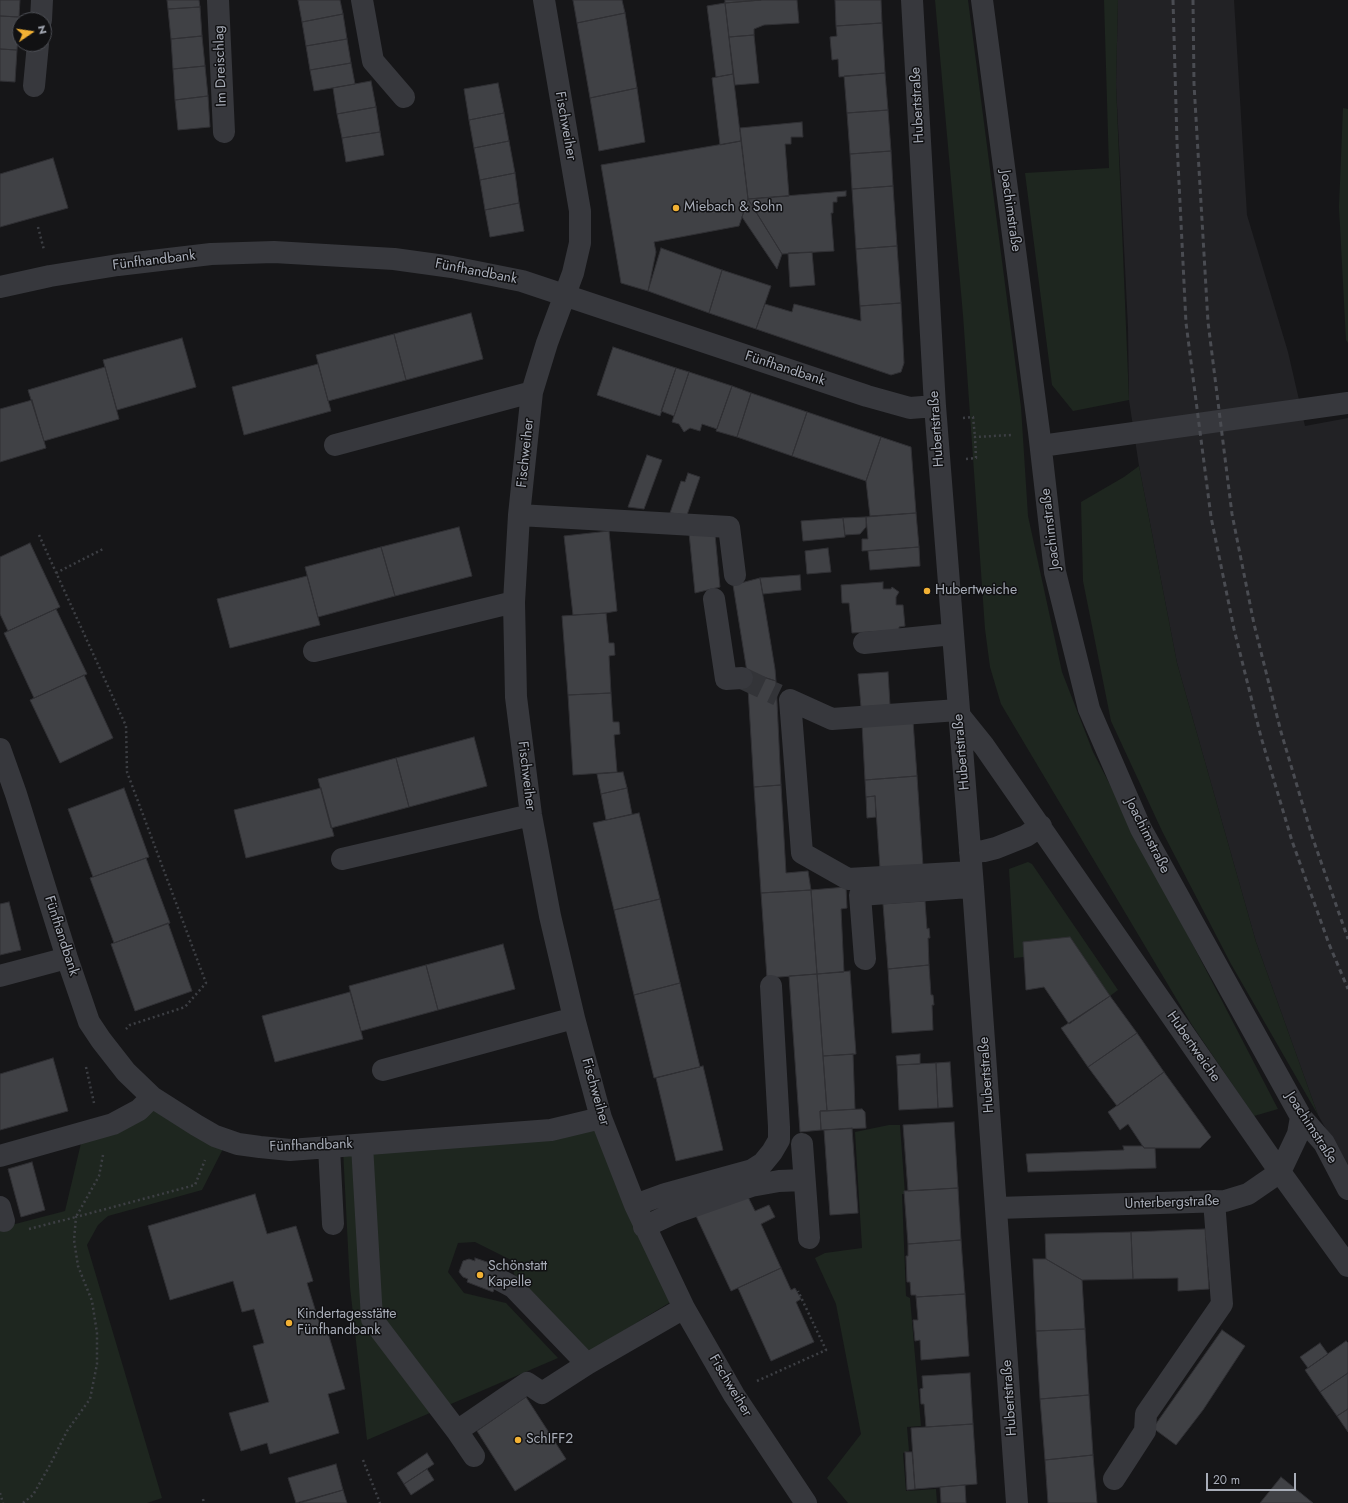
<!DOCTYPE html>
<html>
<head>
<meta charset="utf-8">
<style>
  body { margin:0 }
  #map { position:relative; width:1348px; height:1503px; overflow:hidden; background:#161618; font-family:Jost,sans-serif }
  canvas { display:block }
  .north { position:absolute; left:12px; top:12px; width:40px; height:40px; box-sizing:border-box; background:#111113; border:1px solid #4d4f55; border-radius:50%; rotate:77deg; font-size:11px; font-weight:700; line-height:16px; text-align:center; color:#a8adb8 }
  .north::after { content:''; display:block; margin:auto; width:14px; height:18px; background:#f2b134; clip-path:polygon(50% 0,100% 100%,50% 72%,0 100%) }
  .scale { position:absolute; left:1206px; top:1473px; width:90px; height:18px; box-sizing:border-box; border:2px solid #a8adb8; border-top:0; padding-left:5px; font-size:12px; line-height:14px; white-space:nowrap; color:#a8adb8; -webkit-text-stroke:3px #111113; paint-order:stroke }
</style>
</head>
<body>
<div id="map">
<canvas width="1348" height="1503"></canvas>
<div class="north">N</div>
<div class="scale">20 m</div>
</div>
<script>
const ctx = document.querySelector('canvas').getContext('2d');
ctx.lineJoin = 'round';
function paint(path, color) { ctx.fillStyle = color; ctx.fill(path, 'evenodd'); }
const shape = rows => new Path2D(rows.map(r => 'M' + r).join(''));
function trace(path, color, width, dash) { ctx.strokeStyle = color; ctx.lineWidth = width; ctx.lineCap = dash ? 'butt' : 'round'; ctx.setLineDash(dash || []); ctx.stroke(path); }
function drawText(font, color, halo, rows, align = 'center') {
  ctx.font = font + ' Jost,sans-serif'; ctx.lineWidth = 3; ctx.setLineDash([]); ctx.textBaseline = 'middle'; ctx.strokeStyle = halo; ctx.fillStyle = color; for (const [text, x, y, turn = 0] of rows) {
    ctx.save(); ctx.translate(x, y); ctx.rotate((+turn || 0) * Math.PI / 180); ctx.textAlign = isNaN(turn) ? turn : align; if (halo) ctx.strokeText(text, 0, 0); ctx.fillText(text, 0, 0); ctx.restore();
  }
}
paint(shape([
  [1118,0,1234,0,1247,215,1288,352,1305,426,1348,418,1348,1168,1318,1115,1256,942,1177,663,1139,466,1129,400,1128,328,1116,84]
]), '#222225');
paint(shape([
  [935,0,968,0,1021,407,1028,516,1062,672,1093,752,1278,1109,1254,1116,1192,1025,1001,704,990,667,985,629,963,315],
  [1104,0,1118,0,1116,84,1129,400,1073,411,1052,385,1025,173,1109,168],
  [1343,108,1348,109,1348,343,1346,340,1339,207],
  [1139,466,1177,663,1256,942,1318,1115,1231,964,1162,831,1111,721,1083,581,1081,502,1124,477],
  [1028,862,1032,864,1118,990,1110,996,1024,957,1014,958,1009,869],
  [157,1103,226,1143,202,1190,108,1216,98,1225,87,1245,162,1498,147,1503,0,1503,0,1228,65,1211,86,1122],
  [600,1120,677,1298,584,1355,514,1274,511,1260,475,1242,458,1243,448,1272,464,1293,506,1303,558,1358,367,1440,350,1287,343,1149],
  [889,1125,900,1125,905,1194,902,1194,906,1296,910,1298,921,1426,907,1427,909,1451,903,1453,906,1491,936,1489,937,1503,848,1503,827,1478,861,1434,836,1304,815,1258,825,1253,862,1248,855,1132]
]), '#1e261f');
const building = shape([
  [0,0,20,0,19,17,0,16,0,0],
  [167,0,199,0,200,7,168,9,167,0],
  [298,0,340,0,343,14,302,22,298,0],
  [573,0,622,0,625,13,577,23,573,0],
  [725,0,761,0,725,3,725,0],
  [761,0,797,0,799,23,764,25,754,29,754,35,729,37,725,3,761,0],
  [835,0,881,0,882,23,836,26,835,0],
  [725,3,733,74,716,77,707,6,725,3],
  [200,7,202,36,171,39,168,9,200,7],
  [625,13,637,88,590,98,577,23,625,13],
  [343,14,347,39,306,46,302,22,343,14],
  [0,16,19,17,17,50,0,49,0,16],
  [882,23,885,73,839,77,838,59,832,60,830,37,837,36,836,26,882,23],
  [754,35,759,83,735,85,729,37,754,35],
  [202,36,205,66,173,69,171,39,202,36],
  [347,39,351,63,310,70,306,46,347,39],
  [0,49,17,50,15,82,0,81,0,49],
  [351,63,355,84,314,91,310,70,351,63],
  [205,66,208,96,175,100,173,69,205,66],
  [885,73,888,110,847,113,844,76,885,73],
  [733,74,741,141,720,145,712,78,733,74],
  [371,81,376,107,337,114,333,88,371,81],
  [498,83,504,113,469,120,464,89,498,83],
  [637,88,645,142,599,151,590,98,637,88],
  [208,96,210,127,178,130,175,100,208,96],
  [376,107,380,132,342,138,337,114,376,107],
  [888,110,891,151,850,154,847,113,888,110],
  [504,113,509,141,474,148,469,120,504,113],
  [802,122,803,137,791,137,791,144,785,144,789,196,748,199,740,128,802,122],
  [380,132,384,155,346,162,342,138,380,132],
  [509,141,515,173,480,180,474,148,509,141],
  [741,141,748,199,739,226,654,242,656,252,648,291,621,283,601,165,741,141],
  [891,151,893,186,852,189,850,154,891,151],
  [53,158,68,208,0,227,0,174,53,158],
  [515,173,519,203,485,210,480,180,515,173],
  [893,186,897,246,856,249,852,189,893,186],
  [846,191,846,196,837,197,837,202,833,202,833,213,831,213,834,251,782,254,748,199,846,191],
  [748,199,782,254,777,269,742,217,748,199],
  [519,203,524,231,490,237,485,210,519,203],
  [897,246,901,303,860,306,856,249,897,246],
  [661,248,722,270,709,313,648,291,661,248],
  [812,252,815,285,790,287,788,253,812,252],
  [722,270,771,286,756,329,709,313,722,270],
  [901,303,904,363,901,372,891,375,756,329,765,304,792,312,794,304,861,321,860,306,901,303],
  [471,313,483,359,406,380,394,334,471,313],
  [394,334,406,380,328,401,316,355,394,334],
  [182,338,196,387,117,410,103,360,182,338],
  [613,347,676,368,660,416,597,395,613,347],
  [318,364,331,411,244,435,232,387,318,364],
  [105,367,119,419,44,441,28,390,105,367],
  [676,368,689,372,674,416,661,411,676,368],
  [689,372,732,386,717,429,702,424,700,431,690,428,684,432,679,424,672,422,689,372],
  [732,386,751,393,737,437,716,431,732,386],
  [751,393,807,412,792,456,737,437,751,393],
  [32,400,46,448,0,462,0,409,32,400],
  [807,412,881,437,866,481,792,456,807,412],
  [881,437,911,447,916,513,870,516,866,481,881,437],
  [647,455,662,460,644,509,628,507,647,455],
  [688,473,700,477,687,515,670,513,681,481,685,482,688,473],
  [916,513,919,547,862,551,862,539,868,539,866,517,916,513],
  [866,517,866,527,860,534,845,535,843,518,866,517],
  [843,518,845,537,803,541,801,521,843,518],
  [459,527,472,576,395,596,381,547,459,527],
  [609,531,617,611,606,613,573,615,564,536,609,531],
  [689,533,715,534,720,587,695,593,689,533],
  [30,543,60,607,8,631,0,614,0,557,30,543],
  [381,547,395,596,318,617,305,567,381,547],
  [919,547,920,566,870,570,868,551,919,547],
  [828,548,831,572,807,574,805,551,828,548],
  [800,575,801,590,763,594,760,578,800,575],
  [307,576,320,625,230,648,217,599,307,576],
  [760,578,775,669,776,681,747,672,733,585,760,578],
  [883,582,883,589,891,589,892,587,899,592,896,597,896,605,903,605,905,626,899,627,899,630,852,633,849,603,842,603,841,585,883,582],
  [56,609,87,674,34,698,4,633,56,609],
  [606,613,609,643,614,643,615,655,609,656,611,693,568,695,562,616,606,613],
  [747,672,776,681,781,785,754,787,747,672],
  [888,672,890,705,861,707,858,674,888,672],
  [84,675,113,738,60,763,30,700,84,675],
  [611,693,613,722,619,722,620,734,614,735,617,772,573,775,568,695,611,693],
  [913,721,917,776,865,780,862,724,913,721],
  [474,737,487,786,409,807,396,758,474,737],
  [396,758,409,807,331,828,318,779,396,758],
  [623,772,627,788,601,794,597,774,623,772],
  [917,776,923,866,880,869,875,796,866,797,865,780,917,776],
  [781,785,786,873,808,871,811,890,761,893,754,787,781,785],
  [124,788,149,857,93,877,68,809,124,788],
  [321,788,334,836,246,858,234,810,321,788],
  [627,788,632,814,606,820,601,794,627,788],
  [875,796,876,817,867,818,866,797,875,796],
  [639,813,660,899,614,910,593,823,639,813],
  [146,858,170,923,114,943,90,878,146,858],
  [846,887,847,908,841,909,844,972,817,974,811,890,846,887],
  [811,890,817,974,767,978,761,893,811,890],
  [660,899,680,983,634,995,614,910,660,899],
  [925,901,927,929,929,928,930,938,928,938,929,965,888,969,883,904,925,901],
  [9,902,21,950,0,955,0,904,9,902],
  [168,923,192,991,135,1011,111,944,168,923],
  [1070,937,1110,996,1069,1024,1044,987,1026,990,1023,942,1070,937],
  [503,944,515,989,438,1010,426,965,503,944],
  [426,965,438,1010,361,1031,349,986,426,965],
  [929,965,931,995,933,995,934,1005,932,1005,933,1030,892,1033,888,969,929,965],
  [850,971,856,1054,823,1056,817,974,850,971],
  [817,974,827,1111,820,1111,821,1130,800,1132,789,976,817,974],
  [680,983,700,1067,654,1078,634,995,680,983],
  [350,992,363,1039,275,1062,262,1016,350,992],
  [1110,996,1137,1033,1088,1067,1061,1028,1110,996],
  [1137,1033,1164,1072,1117,1106,1088,1067,1137,1033],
  [853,1054,855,1109,827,1111,823,1056,853,1054],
  [920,1054,920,1064,897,1065,896,1056,920,1054],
  [53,1058,68,1111,0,1130,0,1074,53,1058],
  [950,1062,953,1107,938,1108,936,1063,950,1062],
  [936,1063,938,1108,899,1110,897,1065,936,1063],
  [703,1066,723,1150,676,1161,656,1078,703,1066],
  [1164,1072,1211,1137,1200,1148,1144,1148,1128,1124,1120,1130,1108,1112,1164,1072],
  [862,1109,865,1112,866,1128,821,1130,820,1111,862,1109],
  [954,1122,958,1188,908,1191,903,1125,954,1122],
  [852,1128,858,1213,830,1215,824,1130,852,1128],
  [1123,1146,1143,1146,1144,1148,1155,1148,1156,1168,1028,1172,1026,1154,1124,1150,1123,1146],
  [32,1162,45,1210,21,1217,8,1169,32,1162],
  [958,1188,961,1240,908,1244,904,1191,958,1188],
  [746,1193,755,1211,769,1205,775,1217,761,1224,781,1268,731,1291,696,1216,746,1193],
  [255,1194,267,1234,296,1226,313,1281,307,1283,323,1335,328,1333,345,1389,328,1394,339,1433,270,1454,267,1443,241,1451,229,1413,269,1402,253,1346,264,1343,254,1309,242,1312,233,1281,170,1300,148,1226,255,1194],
  [1205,1229,1209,1289,1178,1291,1178,1278,1133,1279,1131,1232,1205,1229],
  [1131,1232,1133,1279,1082,1280,1046,1259,1045,1234,1131,1232],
  [961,1240,965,1294,916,1297,916,1295,911,1295,910,1282,907,1282,906,1256,908,1256,908,1244,961,1240],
  [475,1258,502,1267,493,1292,467,1282,468,1279,463,1277,459,1272,463,1261,469,1259,475,1261,475,1258],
  [1033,1259,1046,1259,1082,1280,1085,1329,1036,1331,1033,1259],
  [781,1268,791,1290,795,1288,801,1299,796,1302,814,1342,771,1361,738,1288,781,1268],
  [965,1294,969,1356,921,1360,920,1340,915,1341,913,1320,918,1320,916,1297,965,1294],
  [1085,1329,1089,1395,1040,1399,1036,1331,1085,1329],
  [1222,1330,1245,1346,1203,1410,1176,1445,1153,1428,1222,1330],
  [1346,1341,1348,1343,1348,1373,1320,1392,1305,1370,1346,1341],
  [1320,1343,1328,1354,1308,1368,1300,1357,1320,1343],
  [970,1373,973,1424,926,1427,924,1404,921,1404,920,1389,923,1388,922,1376,970,1373],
  [1348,1373,1348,1409,1337,1416,1320,1392,1348,1373],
  [1089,1395,1093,1455,1045,1460,1040,1399,1089,1395],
  [526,1397,566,1459,515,1491,477,1431,526,1397],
  [1348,1409,1348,1432,1337,1416,1348,1409],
  [973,1424,977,1484,915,1489,911,1428,973,1424],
  [905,1452,912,1452,915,1489,907,1490,905,1452],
  [427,1453,434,1464,404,1484,397,1473,427,1453],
  [1093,1455,1097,1503,1048,1503,1045,1460,1093,1455],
  [336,1464,343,1490,296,1503,288,1478,336,1464],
  [427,1469,434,1480,411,1495,404,1484,427,1469],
  [1281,1477,1313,1503,1260,1503,1281,1477],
  [965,1485,966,1503,941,1503,940,1487,965,1485],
  [343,1490,347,1503,300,1503,343,1490]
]);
paint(building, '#404145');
trace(building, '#303034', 1);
trace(shape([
  [742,678,778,695]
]), '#333438', 22, [22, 11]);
trace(shape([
  [38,227,44,250],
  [963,418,973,417,975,437],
  [966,459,976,458,975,437,1012,435],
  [39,535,126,726,127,772,206,983,185,1007,130,1025,126,1029],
  [56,573,103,549],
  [86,1067,94,1103],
  [29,1229,76,1217,99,1176,103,1155],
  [757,1381,826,1350,798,1291],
  [363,1460,380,1503],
  [0,1493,3,1503],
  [203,1499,204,1503],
  [23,1503,33,1495,50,1465,67,1431,90,1399,97,1364,97,1333,92,1301,78,1266,74,1240,76,1217,195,1185,205,1160]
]), '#3d3f44', 2.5, [2, 3]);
trace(shape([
  [218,0,224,132],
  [362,0,373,61,404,97],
  [544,0,580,211,580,243,573,273,547,343,532,392,519,515,514,602,516,697,531,815,550,916,574,1018,601,1118,635,1205,684,1308,734,1395,806,1503],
  [912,0,935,406,973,887,1017,1503],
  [982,0,1039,432,1055,572,1089,709,1141,829,1301,1117,1324,1143,1348,1189],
  [41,20,42,0],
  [34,86,38,44],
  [0,287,50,276,118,265,211,254,274,252,394,259,452,267,522,281,867,396,910,408,935,406],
  [335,445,532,392],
  [1041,446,1348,403],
  [519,515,729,527,735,575],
  [714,599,726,679,742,678],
  [864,643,953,634],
  [314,651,514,602],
  [958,710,832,719,790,700,802,853,848,879,971,872],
  [959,715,984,746,1280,1172,1348,1266],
  [0,749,16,794,67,958,89,1022,101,1040,126,1072,152,1097,196,1125,215,1136,238,1144,260,1147,290,1150,551,1130,601,1118],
  [970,852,984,851,996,848,1026,836,1041,826],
  [342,859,531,815],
  [865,959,860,895,969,887],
  [0,976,67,958],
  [383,1070,574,1018],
  [802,1144,809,1238],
  [362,1145,372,1319,457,1431],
  [329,1147,333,1224],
  [0,1156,113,1124,139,1110,152,1097],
  [635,1205,665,1194,752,1170,763,1163,772,1152,779,1140,779,1127,771,986],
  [0,1207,4,1221],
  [997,1208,1225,1201,1248,1194,1280,1172,1298,1134,1301,1117],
  [644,1227,674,1213,751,1186,779,1181,804,1180],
  [498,1279,513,1287,587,1364],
  [474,1456,457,1431,527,1383,542,1393,587,1364,684,1308],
  [1114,1479,1145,1431,1146,1414,1222,1304,1214,1201]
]), '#37383d', 22);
trace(shape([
  [1173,0,1177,142,1186,323,1211,517,1234,629,1261,737,1292,841,1329,944,1348,989],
  [1193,0,1194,84,1208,322,1232,514,1254,624,1281,732,1312,836,1348,939]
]), '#4a4c52', 3, [5, 4]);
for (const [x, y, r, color] of [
  [676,208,4,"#f2b134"],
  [927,591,4,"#f2b134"],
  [480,1275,4,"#f2b134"],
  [289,1323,4,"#f2b134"],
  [518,1440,4,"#f2b134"]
]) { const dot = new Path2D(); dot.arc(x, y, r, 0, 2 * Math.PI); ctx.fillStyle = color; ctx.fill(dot); trace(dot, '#111113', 1.5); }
drawText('14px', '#a8adb8', '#111113', [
  ["Im Dreischlag",221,66,-92],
  ["Hubertstraße",918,105,-93],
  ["Fischweiher",565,126,80],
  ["Joachimstraße",1010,211,82],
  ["Fünfhandbank",154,261,-7],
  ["Fünfhandbank",476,272,11],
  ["Fünfhandbank",785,369,18],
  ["Hubertstraße",937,429,-94],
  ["Fischweiher",526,453,-84],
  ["Joachimstraße",1051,529,-97],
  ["Hubertstraße",962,752,-95],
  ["Fischweiher",526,776,83],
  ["Joachimstraße",1147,836,63],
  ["Fünfhandbank",61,936,72],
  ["Hubertweiche",1193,1047,55],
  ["Hubertstraße",987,1075,-94],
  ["Fischweiher",595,1092,74],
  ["Joachimstraße",1311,1128,57],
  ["Fünfhandbank",311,1146,-2],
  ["Unterbergstraße",1172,1203,-2],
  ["Fischweiher",730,1386,59],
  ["Hubertstraße",1010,1398,-94]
]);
drawText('14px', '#a8adb8', '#111113', [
  ["Miebach & Sohn",684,208],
  ["Hubertweiche",935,591],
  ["Schönstatt",488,1267],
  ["Kapelle",488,1283],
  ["Kindertagesstätte",297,1315],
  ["Fünfhandbank",297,1331],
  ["SchIFF2",526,1440]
], 'left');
</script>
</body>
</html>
